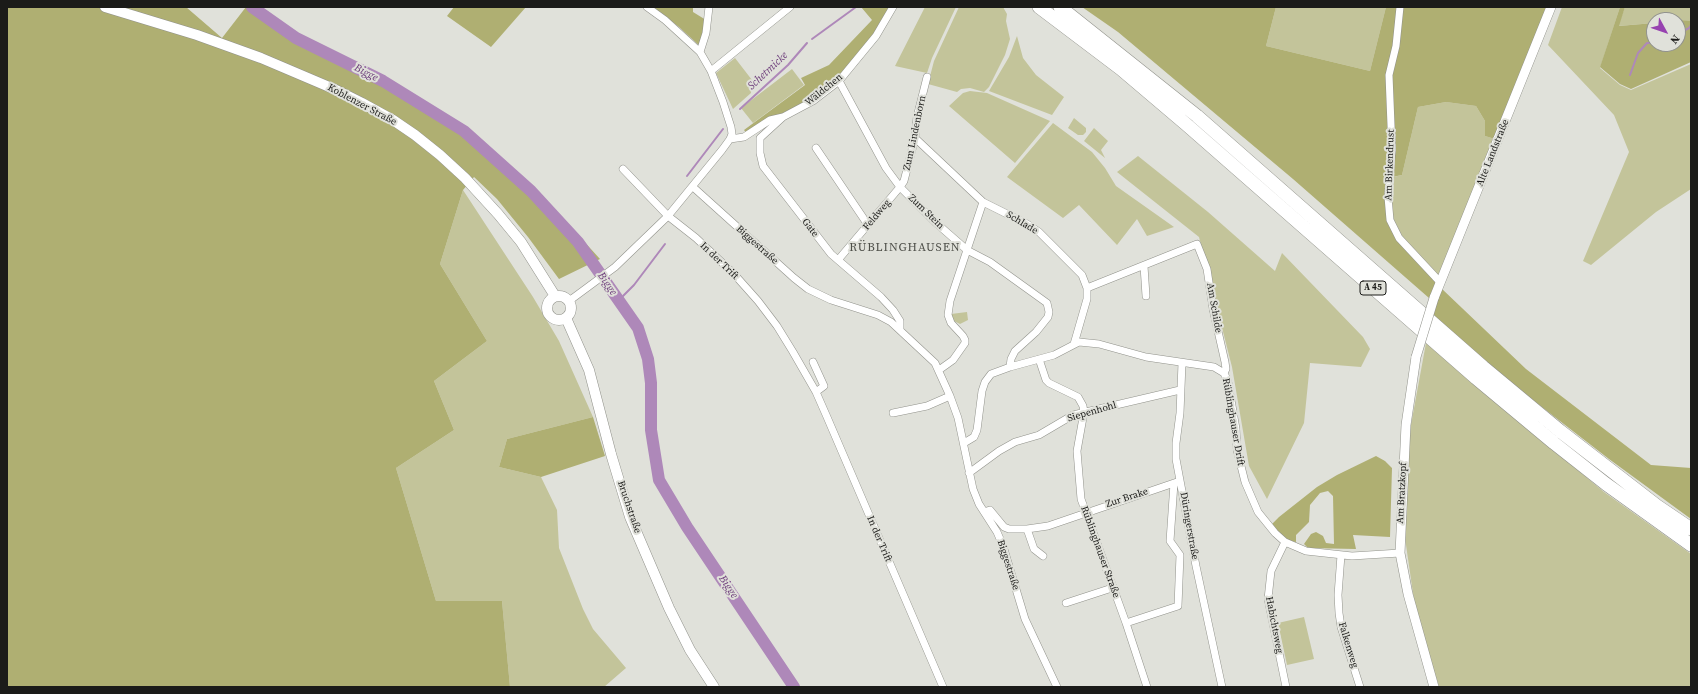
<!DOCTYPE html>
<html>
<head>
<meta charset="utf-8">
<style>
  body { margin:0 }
  #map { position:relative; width:1698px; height:694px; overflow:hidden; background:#e0e1da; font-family:"Source Serif 4",serif }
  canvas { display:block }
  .frame { position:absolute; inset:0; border:8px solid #1b1b19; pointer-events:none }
  .north { position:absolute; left:1646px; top:12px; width:40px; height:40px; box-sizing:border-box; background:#e0e1da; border:1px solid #91928d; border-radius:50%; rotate:130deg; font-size:11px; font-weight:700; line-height:16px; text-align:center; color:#1b1b19 }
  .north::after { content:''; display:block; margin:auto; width:14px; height:18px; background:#9742b0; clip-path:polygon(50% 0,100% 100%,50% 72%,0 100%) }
</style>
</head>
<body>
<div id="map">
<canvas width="1698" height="694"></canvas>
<div class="frame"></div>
<div class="north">N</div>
</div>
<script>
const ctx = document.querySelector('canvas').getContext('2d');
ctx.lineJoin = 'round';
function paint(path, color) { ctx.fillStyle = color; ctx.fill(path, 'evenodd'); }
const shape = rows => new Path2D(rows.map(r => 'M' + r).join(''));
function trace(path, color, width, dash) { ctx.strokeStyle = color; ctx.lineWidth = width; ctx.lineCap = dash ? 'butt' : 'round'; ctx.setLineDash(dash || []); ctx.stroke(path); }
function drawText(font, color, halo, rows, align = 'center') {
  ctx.font = font + ' "Source Serif 4",serif'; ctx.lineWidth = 4; ctx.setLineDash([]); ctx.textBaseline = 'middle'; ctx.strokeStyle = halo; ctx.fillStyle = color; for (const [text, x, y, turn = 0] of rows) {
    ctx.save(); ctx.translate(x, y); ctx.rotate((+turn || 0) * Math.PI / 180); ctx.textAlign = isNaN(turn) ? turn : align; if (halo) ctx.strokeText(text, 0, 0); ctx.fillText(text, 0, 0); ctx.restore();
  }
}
paint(shape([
  [925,7,956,7,932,58,927,73,895,66],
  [959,7,1003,7,1007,14,1006,21,1010,39,1005,55,989,87,984,92,970,88,961,89,957,92,928,84,934,61],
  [1276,7,1386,7,1370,71,1266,46],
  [1562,7,1620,7,1600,68,1620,85,1631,90,1691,64,1691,189,1656,212,1591,265,1583,261,1629,152,1614,115,1548,45],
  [1625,7,1691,7,1691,21,1654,20,1654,23,1618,26],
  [1017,36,1023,58,1036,75,1064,97,1052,115,989,91,1009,57],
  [735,58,752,80,751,93,733,109,716,73],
  [792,69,804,85,753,123,741,108],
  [970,91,987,93,1050,121,1015,163,949,106,963,93],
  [1446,102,1476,106,1485,121,1485,136,1495,139,1439,278,1400,237,1391,220,1389,178,1402,175,1418,107],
  [1074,118,1086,128,1086,132,1083,135,1078,135,1068,128],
  [1053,123,1092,152,1105,168,1116,186,1174,227,1147,236,1137,219,1117,245,1079,205,1063,218,1007,177],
  [1094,128,1108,141,1101,150,1105,158,1084,141],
  [1138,156,1208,212,1275,271,1282,253,1363,337,1370,349,1361,367,1310,363,1304,423,1267,499,1249,466,1232,367,1199,237,1117,172],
  [463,190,533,297,559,341,593,417,507,439,499,467,541,477,557,510,559,548,583,609,593,629,626,668,604,687,510,687,502,601,436,601,396,468,454,430,434,381,487,341,440,264],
  [967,312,968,320,960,324,954,321,951,314],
  [1426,343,1604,492,1691,554,1691,687,1439,687,1416,614,1405,538,1410,430],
  [1304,617,1314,659,1287,665,1278,623]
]), '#c3c49a');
paint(shape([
  [7,7,186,7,222,38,246,7,473,133,540,193,600,259,559,279,528,237,497,199,474,177,463,190,440,264,487,341,434,381,454,430,396,468,436,601,502,601,510,687,7,687],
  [454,7,526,7,491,47,447,16],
  [653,7,693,7,693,12,706,20,702,48,679,27],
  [861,7,891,7,878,33,847,68,813,101,782,119,747,134,744,130,805,85,801,78,829,65,872,20],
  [1082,7,1276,7,1266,46,1370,71,1386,7,1548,7,1495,139,1485,136,1485,121,1476,106,1446,102,1418,107,1402,175,1387,178,1389,220,1436,283,1429,298,1293,179,1118,32],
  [1620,7,1625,7,1619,26,1654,23,1654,44,1678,44,1678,20,1691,21,1691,62,1631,89,1620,84,1600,67],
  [1441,288,1526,369,1651,465,1691,468,1691,519,1609,459,1485,363,1431,315],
  [593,417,605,456,541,477,499,467,507,439],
  [1376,456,1385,461,1392,468,1390,537,1353,535,1356,549,1308,548,1304,544,1311,534,1316,532,1323,536,1326,543,1334,544,1333,496,1328,491,1320,493,1310,505,1309,522,1296,535,1296,542,1287,541,1270,526,1279,517,1317,487,1337,475]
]), '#afaf72');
trace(shape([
  [1678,34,1689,28,1691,25],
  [812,39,856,7],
  [1630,75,1638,53,1647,43,1654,43],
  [740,109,788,65,807,43],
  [687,176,723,129],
  [619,300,634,285,665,244]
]), '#ae88b9', 2);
trace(shape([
  [252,7,296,38,383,81,464,131,531,191,578,242,638,328,648,359,651,383,651,430,659,480,687,527,794,687]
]), '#ae88b9', 12);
const minor = shape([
  [1400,7,1396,46,1389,75,1392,150,1388,197,1390,220,1399,238,1440,282],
  [700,52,706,33,709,7],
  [711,71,790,7],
  [839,81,886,168,900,187,935,222,967,250,990,262,1047,303,1049,312,1048,317,1036,332,1015,351,1011,359,1010,367],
  [783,117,760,138,760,153,763,166,831,254,881,297,893,310,900,321,900,329],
  [915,138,983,202,1027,224,1039,232,1082,275,1087,288,1087,299,1074,344],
  [730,139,744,137,770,120,783,117,813,101,839,81,876,36,893,7],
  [816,148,868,225],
  [623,169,668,216,696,238,734,274,758,301,777,326,793,352,816,392,827,417,943,687],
  [693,187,794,278,808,289,831,300,878,315,891,322,935,363,950,396,958,418,973,489,979,504,997,532,1003,546,1025,619,1057,687],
  [838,260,900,187,904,181,915,138,917,117,927,77],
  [1144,266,1146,296],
  [1087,288,1197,244,1207,269,1213,309,1225,362,1226,369,1224,373],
  [569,301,615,267,668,216,722,150,730,139,732,134,731,127,723,102,711,71,700,52,665,20,647,7],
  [1039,359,1046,380,1049,383,1078,397,1083,406,1084,412,1077,451,1081,499,1126,623,1147,687],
  [813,362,824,386,816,392],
  [1182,363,1180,413,1176,443,1176,459,1196,566,1222,687],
  [939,370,953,360,965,343,965,340,963,336,951,323,948,315,950,301,983,202],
  [893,413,927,406,950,396],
  [964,443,974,437,977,430,982,391,985,382,991,374,1010,367,1054,355,1079,342,1099,344,1146,357,1214,367,1224,373,1228,382,1236,429,1237,450,1245,482,1258,512,1275,533,1285,542,1306,551,1352,556,1400,553],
  [969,473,999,451,1015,442,1039,435,1073,415,1180,390],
  [984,512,990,510,1004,527,1009,529,1027,529,1048,526,1180,481],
  [1027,529,1034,549,1043,556],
  [1285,542,1271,571,1268,599,1286,687],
  [1341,555,1338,595,1339,613,1341,627,1360,687],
  [1066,603,1112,588],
  [1126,623,1178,606,1180,555,1170,541,1174,483]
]);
const tertiary = shape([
  [1434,298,1551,7],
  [1416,357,1406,425,1400,553,1408,594,1434,687]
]);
const secondary = shape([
  [105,7,197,35,261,58,334,89,362,103,393,120,415,135,440,155,465,178,498,214,521,242,555,296],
  '547 308a12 12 0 1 1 24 0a12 12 0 1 1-24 0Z',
  [566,318,589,370,611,454,630,517,669,608,690,650,714,687]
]);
const motorway = shape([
  [1039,7,1121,69,1187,125,1476,378,1554,443,1606,484,1691,545],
  [1060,7,1197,116,1483,367,1560,431,1657,506,1691,529]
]);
trace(minor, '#91928b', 8);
trace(tertiary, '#91928b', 10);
trace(secondary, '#91928b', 11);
trace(motorway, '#91928b', 14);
trace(minor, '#fff', 7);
trace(tertiary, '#fff', 9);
trace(secondary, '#fff', 10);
trace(motorway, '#fff', 13);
const tertiaryBridge = shape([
  [1416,357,1434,298]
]);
trace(tertiaryBridge, '#91928b', 10, []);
trace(tertiaryBridge, '#fff', 9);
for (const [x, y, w] of [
  [1373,288,26]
]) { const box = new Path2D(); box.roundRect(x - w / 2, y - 7, w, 14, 3); ctx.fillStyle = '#e0e1da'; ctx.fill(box); trace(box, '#1b1b19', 1); }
drawText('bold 9px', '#1b1b19', null, [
  ["A 45",1373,288]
]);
drawText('10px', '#1b1b19', '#e0e1da', [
  ["Wäldchen",824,90,-39],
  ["Koblenzer Straße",362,105,28],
  ["Zum Lindenborn",915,133,-78],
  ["Alte Landstraße",1493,153,-68],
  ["Am Birkendrust",1390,165,-88],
  ["Zum Stein",926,212,44],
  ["Feldweg",877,215,-50],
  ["Schlade",1022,223,31],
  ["Gate",810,228,52],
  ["Biggestraße",757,245,42],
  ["In der Trift",719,261,44],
  ["Am Schilde",1214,308,80],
  ["Siepenhohl",1092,412,-16],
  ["Rüblinghauser Drift",1233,422,80],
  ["Am Bratzkopf",1402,493,-87],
  ["Zur Brake",1127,498,-18],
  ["Bruchstraße",629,507,71],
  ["Düringerstraße",1189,526,80],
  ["In der Trift",879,539,67],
  ["Rüblinghauser Straße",1100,552,70],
  ["Biggestraße",1008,565,72],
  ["Habichtsweg",1274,625,79],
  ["Falkenweg",1348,645,73]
]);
drawText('italic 11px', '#6d3d7b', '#e0e1da', [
  ["Schetmicke",768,71,-43],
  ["Bigge",366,73,27],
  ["Bigge",607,284,55],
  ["Bigge",728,587,56]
]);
ctx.letterSpacing = '1px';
drawText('12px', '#4e4f49', '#e0e1da', [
  ["RÜBLINGHAUSEN",905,248]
]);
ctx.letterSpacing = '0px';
</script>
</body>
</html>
